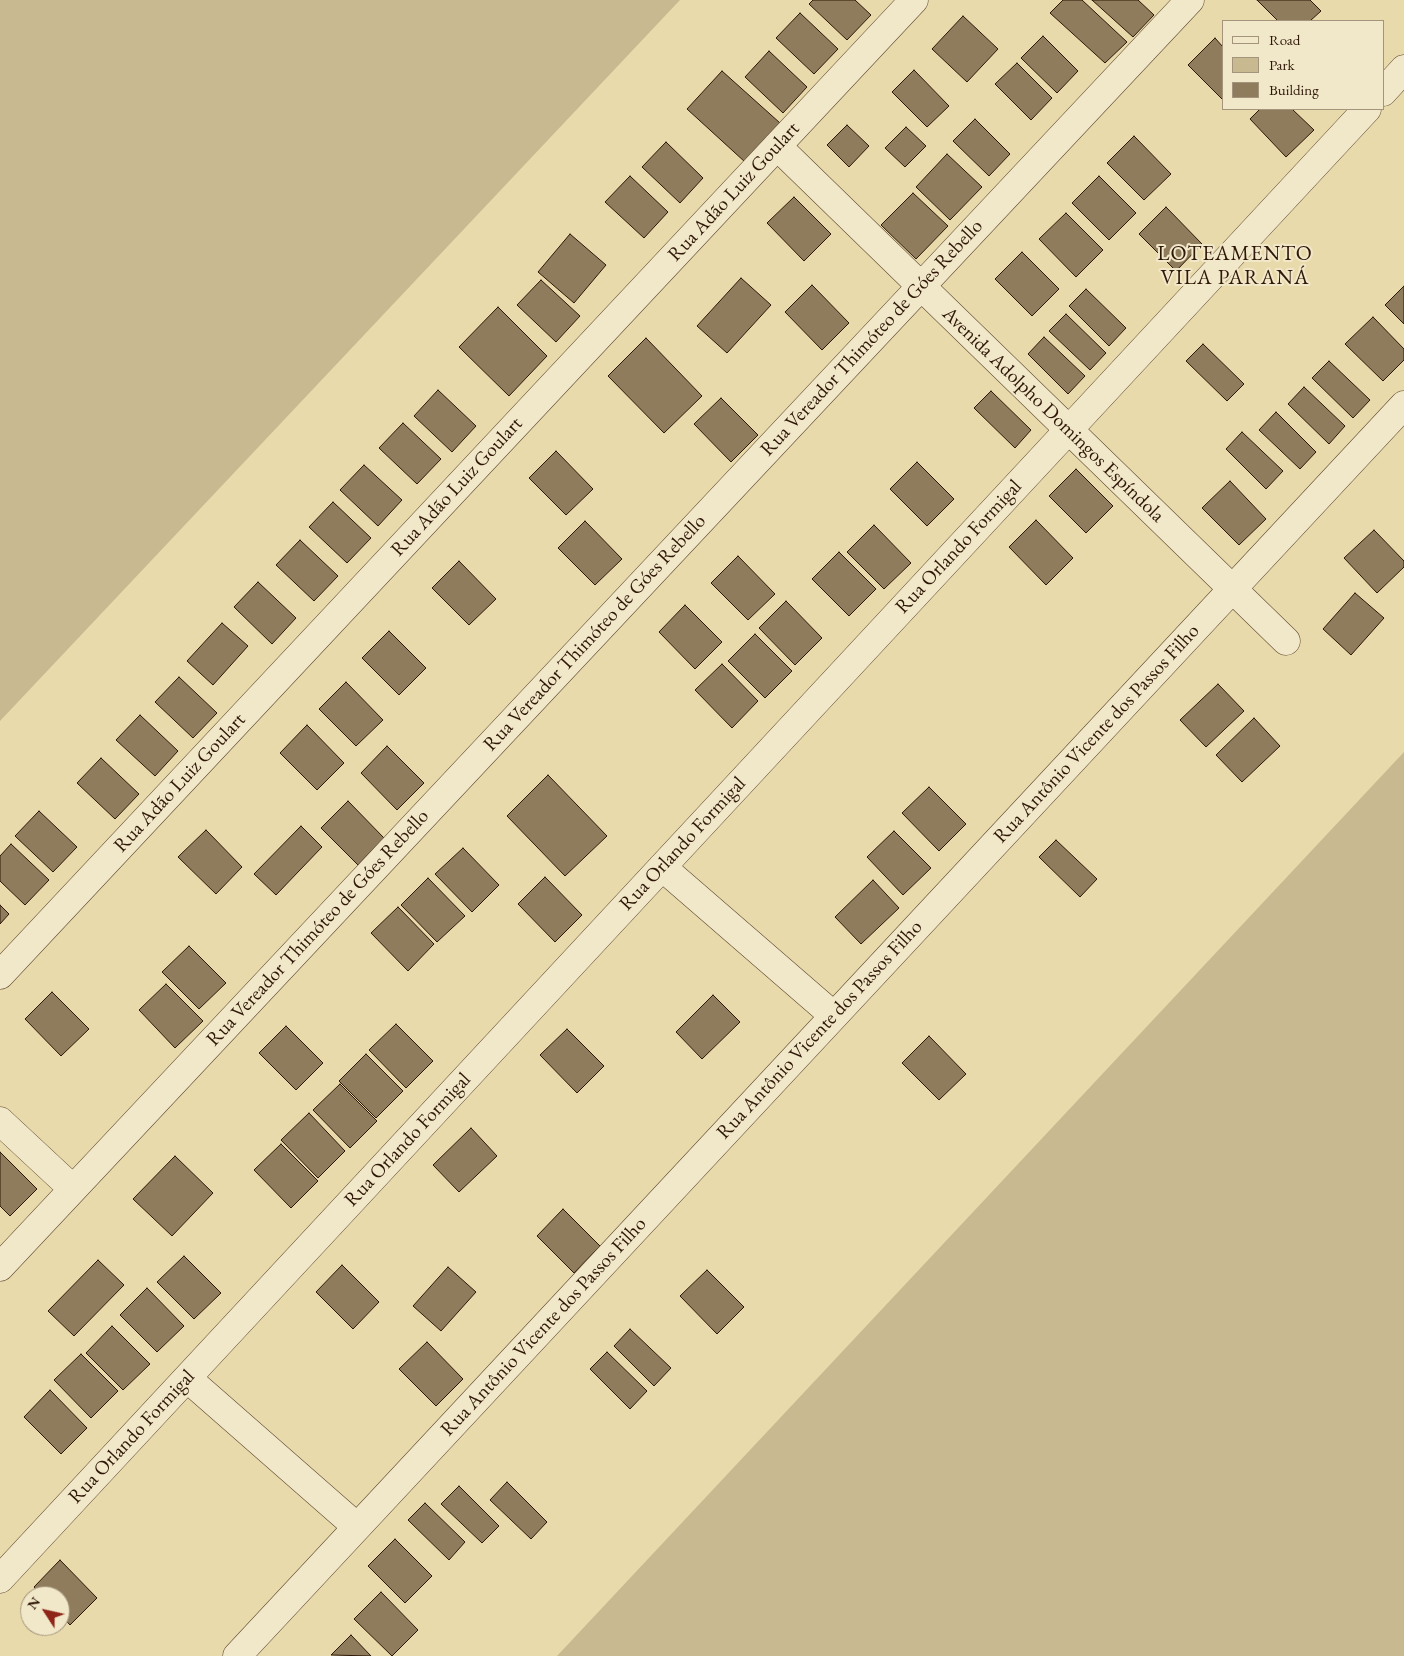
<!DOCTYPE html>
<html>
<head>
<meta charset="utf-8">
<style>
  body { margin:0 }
  #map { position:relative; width:1404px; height:1656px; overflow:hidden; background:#e9daac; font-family:"EB Garamond",serif }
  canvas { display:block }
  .legend { position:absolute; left:1222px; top:20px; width:162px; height:90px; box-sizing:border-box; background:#f1e7c9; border:1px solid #a3947b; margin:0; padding:6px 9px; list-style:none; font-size:15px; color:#2e1707 }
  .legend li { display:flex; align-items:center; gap:10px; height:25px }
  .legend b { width:25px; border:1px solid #a3947b }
  .north { position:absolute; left:20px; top:1586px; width:50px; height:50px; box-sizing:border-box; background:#f1e7c9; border:1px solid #a3947b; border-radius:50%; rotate:305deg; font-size:14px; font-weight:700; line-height:20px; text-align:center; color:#2e1707 }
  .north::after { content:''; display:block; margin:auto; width:18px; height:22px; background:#8f2418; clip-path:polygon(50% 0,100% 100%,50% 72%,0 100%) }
</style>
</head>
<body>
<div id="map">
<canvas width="1404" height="1656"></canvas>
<ul class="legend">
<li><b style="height:6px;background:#f1e7c9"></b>Road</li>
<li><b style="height:14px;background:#c9b990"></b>Park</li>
<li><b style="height:14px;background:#8f7c5d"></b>Building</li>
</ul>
<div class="north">N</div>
</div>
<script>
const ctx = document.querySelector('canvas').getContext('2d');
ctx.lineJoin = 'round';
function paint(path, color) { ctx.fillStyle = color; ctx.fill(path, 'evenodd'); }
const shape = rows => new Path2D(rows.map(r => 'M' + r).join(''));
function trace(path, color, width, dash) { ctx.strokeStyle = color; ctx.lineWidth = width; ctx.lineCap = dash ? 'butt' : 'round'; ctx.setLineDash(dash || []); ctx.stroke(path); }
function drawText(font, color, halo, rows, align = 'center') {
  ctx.font = font + ' "EB Garamond",serif'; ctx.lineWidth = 4; ctx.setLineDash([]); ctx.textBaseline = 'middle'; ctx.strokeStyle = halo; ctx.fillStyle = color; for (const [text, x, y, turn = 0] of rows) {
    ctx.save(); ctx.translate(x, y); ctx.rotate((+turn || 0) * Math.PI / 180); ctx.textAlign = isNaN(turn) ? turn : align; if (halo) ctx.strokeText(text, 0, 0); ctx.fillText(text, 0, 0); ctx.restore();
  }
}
paint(shape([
  [0,0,680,0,0,721],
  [1404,752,1404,1656,557,1656]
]), '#c9b990');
const building = shape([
  [813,0,855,0,871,15,847,40,809,4,813,0],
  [1063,0,1082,0,1127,42,1105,63,1050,13,1063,0],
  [1092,0,1138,0,1154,15,1133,37,1092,0],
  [1257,0,1310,0,1321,11,1310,21,1278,21,1257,0],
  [800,13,838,49,814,74,776,38,800,13],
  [963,16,998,49,967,82,932,49,963,16],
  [1043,36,1078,71,1057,93,1021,58,1043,36],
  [1215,38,1223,47,1223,100,1188,65,1215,38],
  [769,51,807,87,783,113,745,77,769,51],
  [1017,63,1052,98,1031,120,995,84,1017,63],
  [914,70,949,106,927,127,892,92,914,70],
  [722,71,780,123,745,162,687,109,722,71],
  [1260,109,1292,109,1314,130,1286,157,1250,119,1260,109],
  [975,119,1010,154,989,176,953,141,975,119],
  [847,125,869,146,849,167,827,145,847,125],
  [906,127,926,146,905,167,885,148,906,127],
  [1134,136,1171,174,1144,200,1107,163,1134,136],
  [666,142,703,178,680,203,642,167,666,142],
  [947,154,982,187,950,220,916,187,947,154],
  [630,176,668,212,644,238,605,202,630,176],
  [1099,176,1136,213,1109,240,1072,203,1099,176],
  [913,193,948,226,916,259,881,225,913,193],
  [794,197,831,234,804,261,767,223,794,197],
  [1166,207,1202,244,1176,271,1139,234,1166,207],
  [1066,213,1103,250,1076,277,1039,239,1066,213],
  [570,234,606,265,574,303,538,272,570,234],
  [1022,252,1059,289,1032,316,995,279,1022,252],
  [741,278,771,305,727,353,697,326,741,278],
  [541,280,580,316,556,342,517,305,541,280],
  [812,285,849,323,822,350,785,312,812,285],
  [1404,286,1404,324,1385,305,1404,286],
  [1086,289,1126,328,1109,346,1069,306,1086,289],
  [498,307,547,356,509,396,459,347,498,307],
  [1066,314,1106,353,1090,370,1049,331,1066,314],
  [1373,317,1404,349,1404,360,1383,381,1345,344,1373,317],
  [1044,337,1085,376,1068,394,1028,354,1044,337],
  [646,338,702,396,664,433,608,376,646,338],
  [1203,344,1244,384,1227,401,1186,361,1203,344],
  [1329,361,1370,400,1353,418,1312,378,1329,361],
  [1304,387,1345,426,1329,444,1288,404,1304,387],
  [438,390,476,426,452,452,414,416,438,390],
  [991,391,1031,430,1015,448,974,408,991,391],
  [721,398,758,435,731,462,694,424,721,398],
  [1276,412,1316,452,1300,469,1259,430,1276,412],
  [403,423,441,459,417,484,379,448,403,423],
  [1242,432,1283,471,1266,489,1226,449,1242,432],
  [556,451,593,489,566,515,529,478,556,451],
  [917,462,954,499,927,526,890,489,917,462],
  [364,465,402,500,378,526,340,490,364,465],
  [1076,469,1113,506,1086,533,1049,496,1076,469],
  [1230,481,1266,519,1239,545,1202,508,1230,481],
  [333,502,371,538,347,563,309,527,333,502],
  [1036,520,1073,558,1046,585,1009,547,1036,520],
  [585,521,622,559,595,585,558,548,585,521],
  [874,525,911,563,884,589,847,552,874,525],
  [1374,530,1404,561,1404,567,1377,593,1344,558,1374,530],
  [300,540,338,576,314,601,276,565,300,540],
  [839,552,876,589,849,616,812,579,839,552],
  [738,556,775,594,748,620,711,583,738,556],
  [459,561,496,599,469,625,432,588,459,561],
  [258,582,296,618,272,644,234,607,258,582],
  [1355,593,1384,618,1351,655,1323,629,1355,593],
  [786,601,822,638,795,665,759,628,786,601],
  [685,605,722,642,695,669,659,632,685,605],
  [222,623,248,646,213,685,187,661,222,623],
  [389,631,426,668,399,695,362,658,389,631],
  [755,634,792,671,765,698,728,661,755,634],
  [722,664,758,701,732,728,695,690,722,664],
  [179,677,217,713,193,738,155,702,179,677],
  [346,682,383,720,356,746,319,709,346,682],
  [1218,684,1244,711,1206,747,1180,720,1218,684],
  [140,715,178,751,155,776,116,740,140,715],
  [1254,718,1280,746,1242,782,1216,755,1254,718],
  [307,725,344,763,317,790,280,753,307,725],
  [387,746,424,783,397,810,361,773,387,746],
  [101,758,139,794,115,819,77,783,101,758],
  [548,775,607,836,565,876,507,816,548,775],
  [929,787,966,824,939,851,902,813,929,787],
  [348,801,384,838,358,865,321,828,348,801],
  [39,811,77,847,53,872,15,836,39,811],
  [301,826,322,847,276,895,254,874,301,826],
  [206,830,242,867,216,894,178,857,206,830],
  [894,831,931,868,903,895,867,857,894,831],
  [1056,840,1097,879,1080,897,1039,857,1056,840],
  [11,844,49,880,25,905,0,881,0,856,11,844],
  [463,848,499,885,472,912,435,874,463,848],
  [545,877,582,915,555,942,518,904,545,877],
  [428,878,465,916,437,942,401,905,428,878],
  [873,880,899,908,861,944,835,917,873,880],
  [0,905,9,914,0,924,0,905],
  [398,907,434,944,408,971,371,933,398,907],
  [189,946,226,983,199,1009,162,972,189,946],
  [166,984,203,1021,175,1048,139,1010,166,984],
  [52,992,89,1029,61,1056,25,1019,52,992],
  [713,995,740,1022,702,1059,676,1032,713,995],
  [396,1024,433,1061,406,1088,369,1050,396,1024],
  [286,1026,323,1063,296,1090,259,1053,286,1026],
  [567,1029,604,1066,577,1093,540,1055,567,1029],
  [929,1036,966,1074,939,1100,902,1063,929,1036],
  [366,1054,403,1091,376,1118,339,1081,366,1054],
  [340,1084,377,1121,350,1148,313,1110,340,1084],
  [309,1113,345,1151,318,1178,281,1140,309,1113],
  [471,1128,497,1156,459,1192,433,1165,471,1128],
  [281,1144,318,1181,291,1208,254,1170,281,1144],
  [0,1152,37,1189,10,1216,0,1206,0,1152],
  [175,1156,213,1193,172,1236,133,1199,175,1156],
  [563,1209,600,1246,574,1273,537,1236,563,1209],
  [184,1256,221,1293,194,1319,157,1282,184,1256],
  [98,1260,124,1285,74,1336,48,1311,98,1260],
  [342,1265,379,1302,353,1329,316,1292,342,1265],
  [448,1267,476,1292,441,1331,413,1306,448,1267],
  [707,1270,744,1307,717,1334,680,1296,707,1270],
  [147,1288,184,1326,157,1352,120,1315,147,1288],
  [112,1326,150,1364,123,1390,86,1353,112,1326],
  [630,1329,671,1368,654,1386,614,1346,630,1329],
  [427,1342,463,1379,436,1406,399,1369,427,1342],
  [607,1352,647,1391,630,1409,590,1369,607,1352],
  [81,1354,118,1391,91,1418,54,1380,81,1354],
  [50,1390,87,1428,61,1454,24,1417,50,1390],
  [507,1482,547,1522,531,1539,490,1500,507,1482],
  [459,1486,499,1526,482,1543,441,1504,459,1486],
  [425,1503,465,1542,449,1560,408,1520,425,1503],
  [395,1539,432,1576,405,1603,368,1566,395,1539],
  [60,1560,97,1598,70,1625,60,1614,60,1596,42,1596,34,1587,60,1560],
  [381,1592,418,1630,392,1656,354,1619,381,1592],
  [351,1635,371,1656,331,1655,351,1635]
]);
paint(building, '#8f7c5d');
trace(building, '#2e1707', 1);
const minor = shape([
  [1383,92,1404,69],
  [777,146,1286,641],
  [662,867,834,1016],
  [0,975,914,0],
  [0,1121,73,1189],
  [0,1267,1190,0],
  [187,1378,357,1527],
  [0,1579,1367,109],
  [237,1656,1404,405]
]);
trace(minor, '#5d4830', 29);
trace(minor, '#f1e7c9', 28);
drawText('20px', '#2e1707', '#f1e7c9', [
  ["Rua Adão Luiz Goulart",734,192,-47],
  ["Rua Vereador Thimóteo de Góes Rebello",872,338,-47],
  ["Avenida Adolpho Domingos Espíndola",1053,415,44],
  ["Rua Adão Luiz Goulart",457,487,-47],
  ["Rua Orlando Formigal",959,547,-47],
  ["Rua Vereador Thimóteo de Góes Rebello",595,633,-47],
  ["Rua Antônio Vicente dos Passos Filho",1097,734,-47],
  ["Rua Adão Luiz Goulart",180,783,-47],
  ["Rua Orlando Formigal",683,844,-47],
  ["Rua Vereador Thimóteo de Góes Rebello",318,928,-47],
  ["Rua Antônio Vicente dos Passos Filho",820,1030,-47],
  ["Rua Orlando Formigal",408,1140,-47],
  ["Rua Antônio Vicente dos Passos Filho",544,1327,-47],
  ["Rua Orlando Formigal",132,1437,-47]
]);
ctx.letterSpacing = '1px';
drawText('21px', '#2e1707', '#f1e7c9', [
  ["LOTEAMENTO",1235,254],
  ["VILA PARANÁ",1235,278]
]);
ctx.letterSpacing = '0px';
</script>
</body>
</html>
